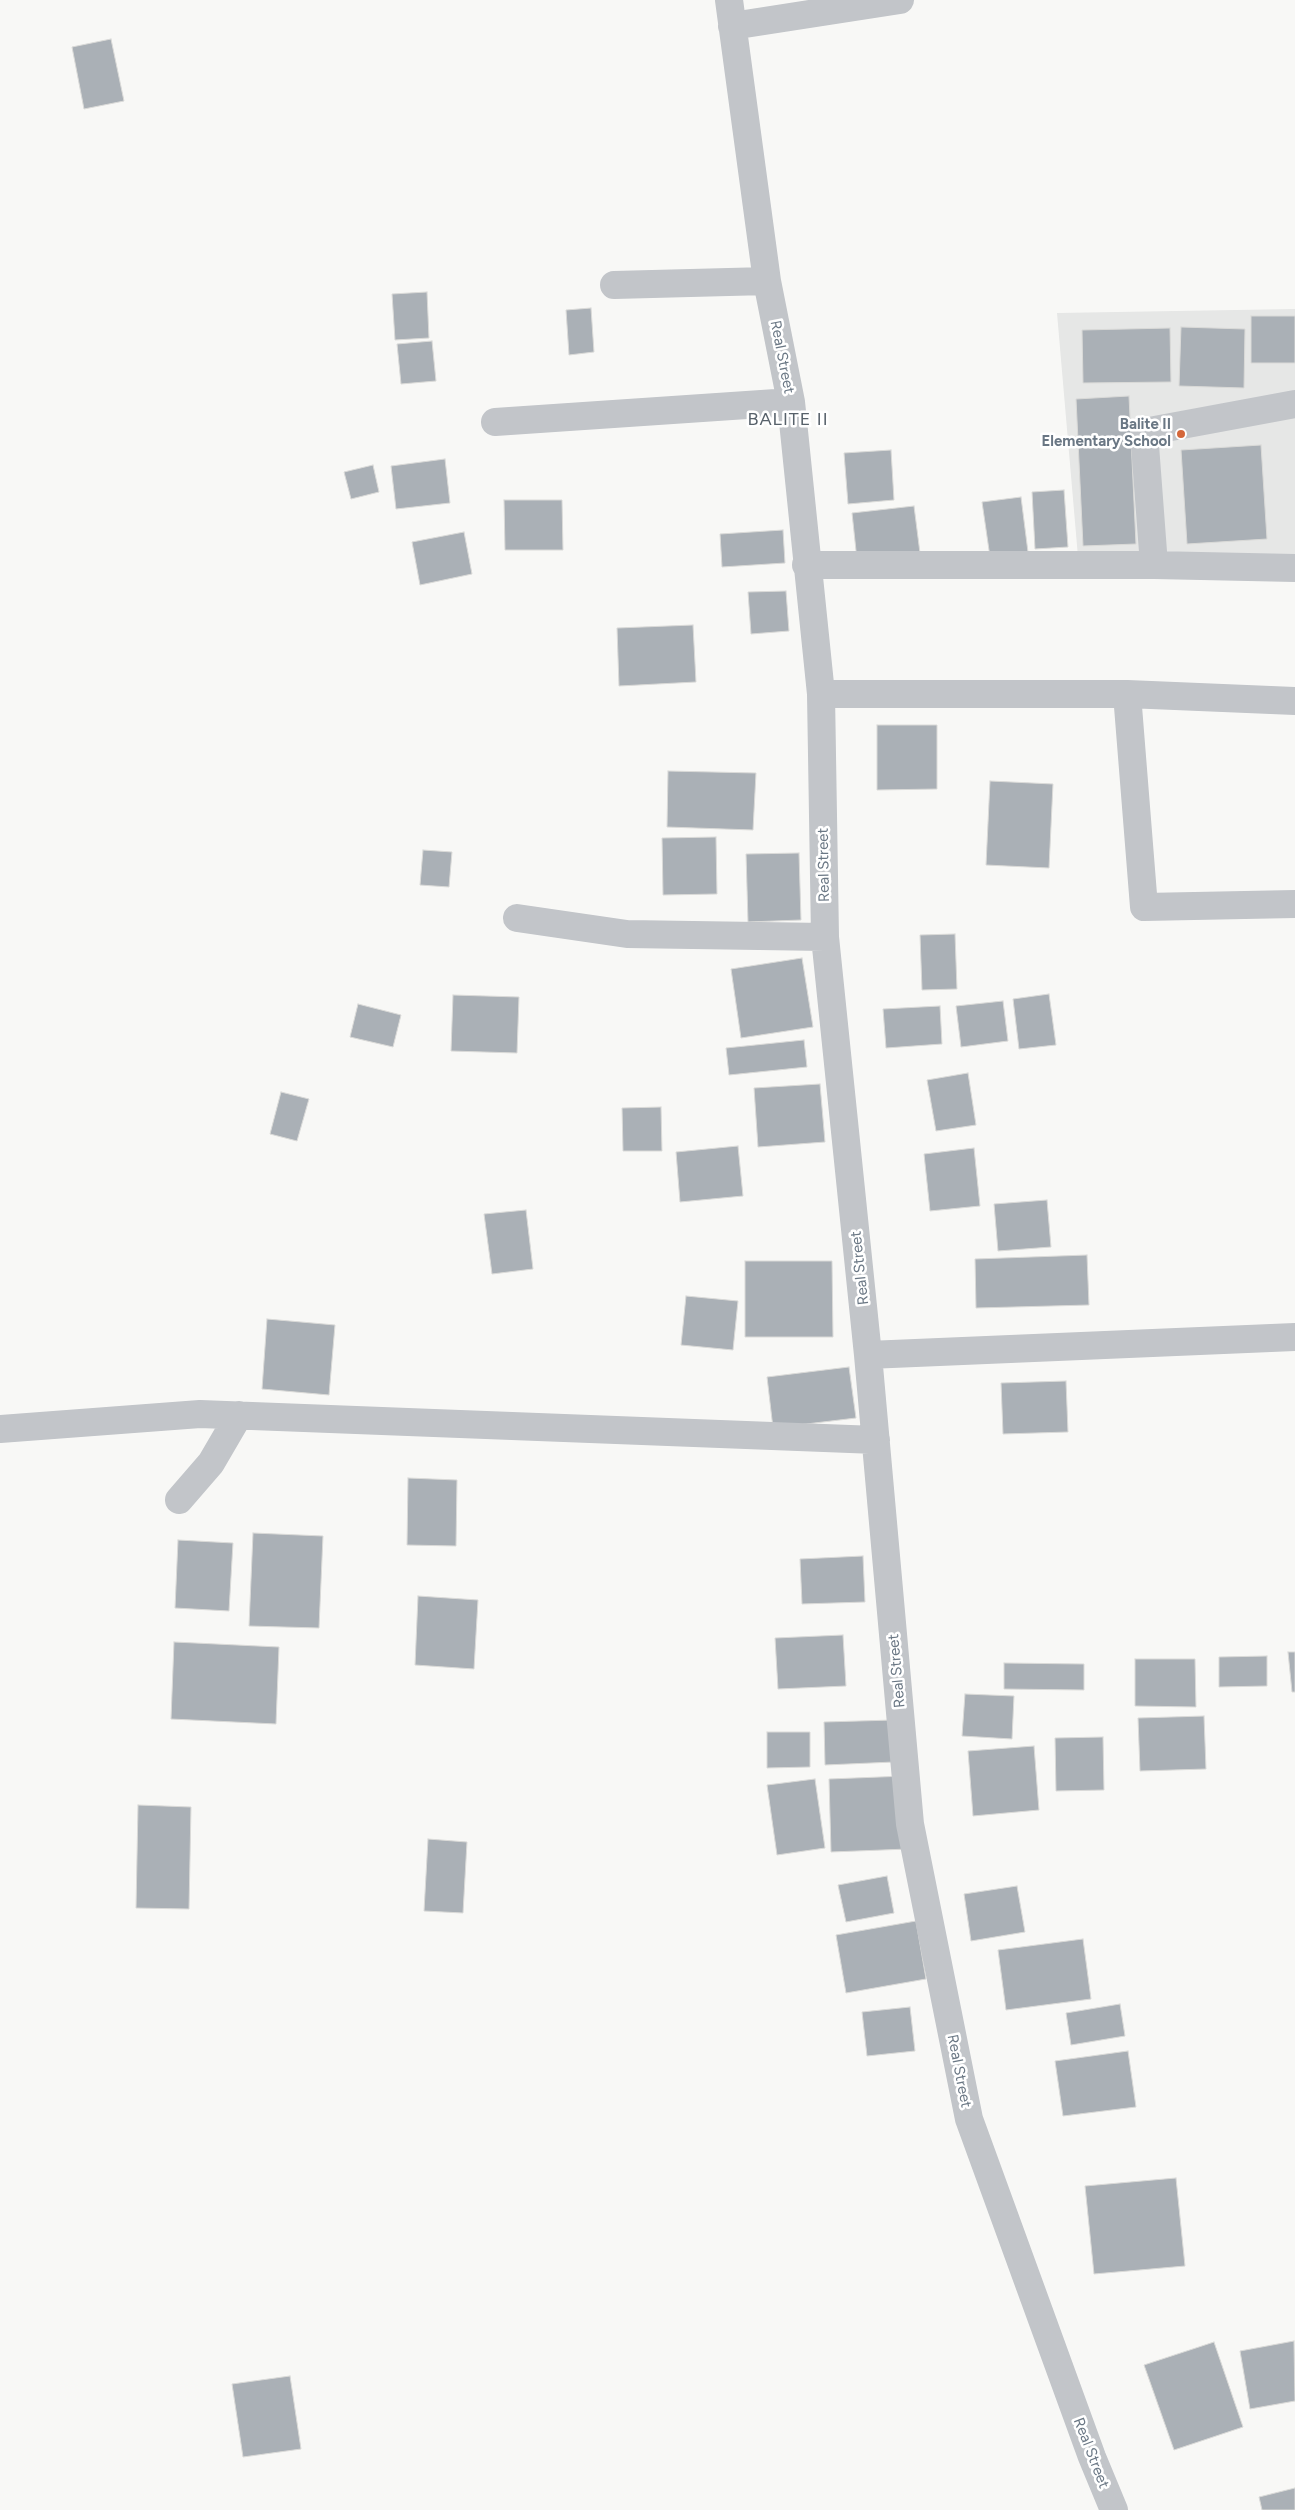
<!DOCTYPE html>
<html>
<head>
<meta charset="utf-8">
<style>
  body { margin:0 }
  canvas { display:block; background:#f8f8f6 }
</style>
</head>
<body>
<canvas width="1295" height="2510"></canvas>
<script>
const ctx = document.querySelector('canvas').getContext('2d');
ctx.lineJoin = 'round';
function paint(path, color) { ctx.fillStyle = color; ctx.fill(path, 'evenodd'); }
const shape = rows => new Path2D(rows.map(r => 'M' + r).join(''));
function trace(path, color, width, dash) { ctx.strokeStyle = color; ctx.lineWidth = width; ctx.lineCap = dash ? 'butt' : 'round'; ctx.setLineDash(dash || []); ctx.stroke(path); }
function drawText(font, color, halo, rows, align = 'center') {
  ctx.font = font + ' Figtree,sans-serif'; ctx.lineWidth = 5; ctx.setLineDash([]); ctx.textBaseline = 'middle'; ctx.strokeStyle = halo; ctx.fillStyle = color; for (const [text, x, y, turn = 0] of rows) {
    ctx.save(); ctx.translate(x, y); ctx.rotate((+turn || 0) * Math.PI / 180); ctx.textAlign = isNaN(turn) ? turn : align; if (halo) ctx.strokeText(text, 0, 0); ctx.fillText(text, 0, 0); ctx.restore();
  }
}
paint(shape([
  [1295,309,1295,555,1078,557,1057,313]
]), '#e6e7e6');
const building = shape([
  [111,39,124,101,84,109,72,47,111,39],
  [427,292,429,338,395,340,392,294,427,292],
  [591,308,594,352,569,355,566,310,591,308],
  [1251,316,1295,316,1295,363,1251,363,1251,316],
  [1181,327,1245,329,1244,388,1179,386,1181,327],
  [1170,328,1171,382,1083,383,1082,330,1170,328],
  [432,341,436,381,401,384,397,344,432,341],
  [1129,396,1136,544,1083,546,1076,399,1129,396],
  [1261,445,1267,539,1187,544,1181,450,1261,445],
  [891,450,894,500,848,504,844,453,891,450],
  [445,459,450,503,396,509,391,466,445,459],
  [373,465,379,492,351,499,344,472,373,465],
  [1064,490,1068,547,1035,549,1032,492,1064,490],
  [1021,497,1028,552,990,557,982,502,1021,497],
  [504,500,562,500,563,550,505,550,504,500],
  [914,506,920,553,857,560,852,513,914,506],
  [783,530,785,563,722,567,720,534,783,530],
  [464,532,472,574,420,585,412,542,464,532],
  [786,591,789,631,751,634,748,592,786,591],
  [693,625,696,682,619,686,617,628,693,625],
  [877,725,937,725,937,789,877,790,877,725],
  [668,771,756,773,753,830,667,827,668,771],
  [990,781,1053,784,1049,868,986,865,990,781],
  [716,837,717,894,663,895,662,838,716,837],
  [423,850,452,852,449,887,420,885,423,850],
  [799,853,801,920,748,922,746,854,799,853],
  [955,934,957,989,922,990,920,935,955,934],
  [802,958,813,1027,741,1038,731,969,802,958],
  [1049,994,1056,1045,1019,1049,1013,999,1049,994],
  [453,995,519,997,517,1053,451,1051,453,995],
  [1003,1001,1008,1041,961,1047,956,1006,1003,1001],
  [358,1004,401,1015,393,1047,350,1037,358,1004],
  [940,1006,942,1044,886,1048,883,1009,940,1006],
  [804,1040,807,1067,729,1075,726,1048,804,1040],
  [968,1073,976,1125,936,1131,927,1080,968,1073],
  [820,1084,825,1142,758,1147,754,1088,820,1084],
  [281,1092,309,1099,297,1141,270,1134,281,1092],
  [661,1107,662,1151,623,1151,622,1108,661,1107],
  [738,1146,743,1196,680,1202,676,1152,738,1146],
  [974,1148,980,1206,930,1211,924,1154,974,1148],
  [1047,1200,1051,1247,998,1251,994,1204,1047,1200],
  [526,1210,533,1269,492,1274,484,1214,526,1210],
  [1087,1255,1089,1305,976,1308,975,1259,1087,1255],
  [745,1261,832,1261,833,1337,745,1337,745,1261],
  [686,1296,738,1301,733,1350,681,1345,686,1296],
  [267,1319,335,1325,329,1395,262,1389,267,1319],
  [849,1367,856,1418,773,1428,767,1377,849,1367],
  [1066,1381,1068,1432,1003,1434,1001,1383,1066,1381],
  [408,1478,457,1480,456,1546,407,1545,408,1478],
  [253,1533,323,1536,319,1628,249,1626,253,1533],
  [178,1540,233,1543,229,1611,175,1608,178,1540],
  [863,1556,865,1602,802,1604,800,1559,863,1556],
  [418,1596,478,1600,474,1669,415,1665,418,1596],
  [843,1635,846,1686,778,1689,775,1638,843,1635],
  [174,1642,279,1647,276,1724,171,1719,174,1642],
  [1288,1652,1295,1652,1295,1692,1292,1692,1288,1652],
  [1267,1656,1267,1686,1219,1687,1219,1657,1267,1656],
  [1135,1659,1195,1659,1196,1707,1135,1706,1135,1659],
  [1004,1663,1084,1664,1084,1690,1004,1689,1004,1663],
  [965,1694,1014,1696,1012,1739,962,1736,965,1694],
  [1204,1716,1206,1769,1140,1771,1138,1718,1204,1716],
  [893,1720,894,1762,825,1765,824,1722,893,1720],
  [767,1732,810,1732,810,1767,767,1768,767,1732],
  [1103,1737,1104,1790,1056,1791,1055,1738,1103,1737],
  [1034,1746,1039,1810,973,1816,968,1751,1034,1746],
  [905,1776,908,1849,831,1852,829,1779,905,1776],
  [815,1779,825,1848,777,1855,767,1785,815,1779],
  [138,1805,191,1807,189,1909,136,1908,138,1805],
  [428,1839,467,1842,463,1913,424,1911,428,1839],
  [887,1876,894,1913,846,1922,838,1885,887,1876],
  [1017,1886,1025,1932,971,1941,964,1894,1017,1886],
  [916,1921,926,1979,846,1993,836,1935,916,1921],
  [1083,1939,1091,1999,1006,2010,998,1950,1083,1939],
  [1120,2004,1125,2036,1071,2045,1066,2013,1120,2004],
  [910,2007,915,2051,867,2056,862,2012,910,2007],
  [1128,2051,1136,2107,1063,2116,1055,2061,1128,2051],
  [1176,2178,1185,2266,1094,2274,1085,2186,1176,2178],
  [1294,2341,1295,2401,1250,2409,1240,2351,1294,2341],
  [1214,2342,1243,2427,1174,2450,1144,2365,1214,2342],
  [290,2376,301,2449,243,2457,232,2384,290,2376],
  [1295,2488,1295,2510,1262,2510,1259,2497,1295,2488]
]);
paint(building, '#aab0b6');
trace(building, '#dadad8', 1);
trace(shape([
  [729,0,767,281,791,402,821,694,825,937,868,1355,910,1824,969,2119,1092,2457,1114,2510],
  [732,26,900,0],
  [614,285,767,281],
  [495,422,791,402],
  [806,565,1154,565,1295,568],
  [1154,565,1144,432,1295,404],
  [821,694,1127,694,1295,701],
  [1127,694,1144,907,1295,904],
  [517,918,627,934,825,937],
  [868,1355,1295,1337],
  [0,1429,200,1414,876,1440],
  [179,1500,211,1463,239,1415]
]), '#c2c5c9', 28);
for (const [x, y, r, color] of [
  [1181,434,5,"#d4673a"]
]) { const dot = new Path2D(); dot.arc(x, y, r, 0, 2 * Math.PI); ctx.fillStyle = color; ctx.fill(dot); trace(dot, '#fff', 2); }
drawText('15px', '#6a7784', '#fff', [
  ["Real Street",782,357,79],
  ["Real Street",824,865,-91],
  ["Real Street",860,1268,-96],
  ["Real Street",897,1671,-95],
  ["Real Street",959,2071,79],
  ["Real Street",1091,2453,69]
]);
drawText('bold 15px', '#6a7784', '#fff', [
  ["Balite II",1171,425],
  ["Elementary School",1171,442]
], 'right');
ctx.letterSpacing = '1px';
drawText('18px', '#57616a', '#fff', [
  ["BALITE II",788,420]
]);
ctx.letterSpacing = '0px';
</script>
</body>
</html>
